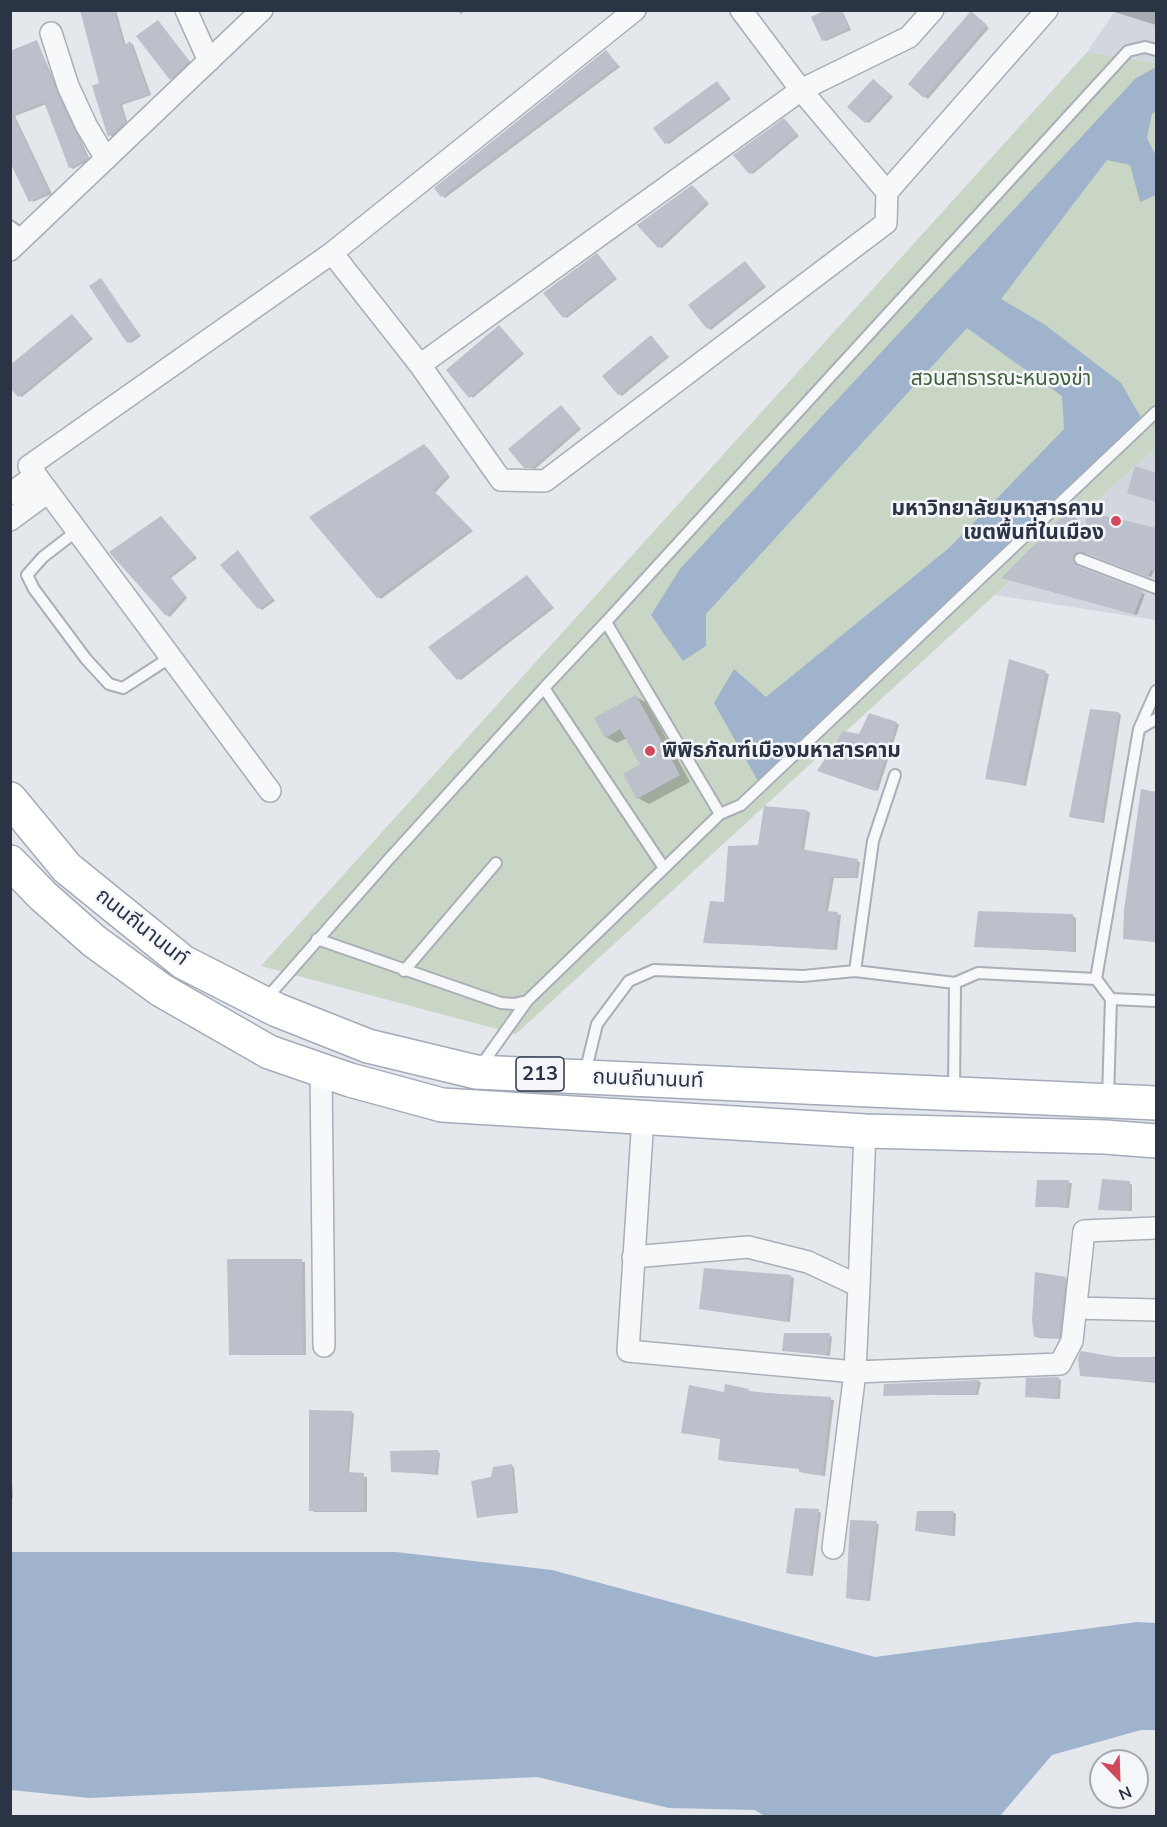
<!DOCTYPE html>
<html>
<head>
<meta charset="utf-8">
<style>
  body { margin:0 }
  #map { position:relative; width:1167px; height:1827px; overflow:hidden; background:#e4e7ec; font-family:Mulish,sans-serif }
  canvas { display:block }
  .frame { position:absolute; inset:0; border:12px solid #2b3445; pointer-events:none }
  .north { position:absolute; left:1089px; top:1749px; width:60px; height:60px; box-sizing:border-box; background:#f4f6f9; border:2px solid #a4a8b1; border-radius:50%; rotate:157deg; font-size:16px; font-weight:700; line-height:24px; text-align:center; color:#2b3445 }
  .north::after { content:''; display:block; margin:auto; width:21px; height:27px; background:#d1495b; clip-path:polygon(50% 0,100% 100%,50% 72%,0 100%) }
</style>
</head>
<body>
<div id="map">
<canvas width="1167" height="1827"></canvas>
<div class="frame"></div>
<div class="north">N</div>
</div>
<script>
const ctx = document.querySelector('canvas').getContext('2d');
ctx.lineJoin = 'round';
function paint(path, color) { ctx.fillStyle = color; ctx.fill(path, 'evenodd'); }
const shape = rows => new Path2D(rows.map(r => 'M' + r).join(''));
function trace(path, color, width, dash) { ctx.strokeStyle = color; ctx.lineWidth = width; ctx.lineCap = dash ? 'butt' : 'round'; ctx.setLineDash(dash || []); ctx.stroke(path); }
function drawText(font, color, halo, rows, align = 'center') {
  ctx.font = font + ' Mulish,"Noto Sans Thai",sans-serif'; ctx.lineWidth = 5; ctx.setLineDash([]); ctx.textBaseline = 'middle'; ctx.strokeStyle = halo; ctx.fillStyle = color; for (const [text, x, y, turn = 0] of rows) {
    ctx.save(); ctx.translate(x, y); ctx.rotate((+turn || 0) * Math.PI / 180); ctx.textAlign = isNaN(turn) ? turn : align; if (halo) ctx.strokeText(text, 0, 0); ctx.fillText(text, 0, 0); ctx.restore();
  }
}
paint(shape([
  [1115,11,1156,11,1156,63,1087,52],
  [1156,447,1156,620,995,595]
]), '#d2d6de');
paint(shape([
  [1087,52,1156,63,1156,447,516,1034,261,966]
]), '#c9d6c5');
paint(shape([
  [1156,67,1156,111,1152,114,1147,138,1156,156,1156,195,1140,202,1130,165,1107,160,1001,299,1044,324,1121,383,1146,426,758,781,714,703,734,669,766,697,949,548,1064,429,1062,396,967,328,706,614,706,646,683,661,651,615,680,569,1136,78],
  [10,1552,396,1552,552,1570,875,1657,1137,1622,1156,1623,1156,1730,1141,1730,1052,1755,1000,1816,764,1816,755,1810,669,1808,537,1777,89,1798,11,1790]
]), '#9fb4cc');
paint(shape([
  [81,10,116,10,126,46,130,43,133,44,151,95,122,105,128,124,112,138,94,87,101,84],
  [456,10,466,10,461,14],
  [830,10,842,10,851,30,826,41,823,40],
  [1108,10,1156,10,1156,25],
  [974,15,989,28,928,99,925,97,910,84],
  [158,22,192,64,174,81,171,79],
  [37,42,90,160,73,169,70,167,47,104,15,116,52,194,33,202,10,159,10,52],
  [606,52,620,67,445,198,442,196],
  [876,82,893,97,869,123,866,122],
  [717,83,731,99,669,144,666,143],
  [787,122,799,136,753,174,750,173],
  [695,188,709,204,662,248,659,247],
  [600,257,617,279,567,318,564,317],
  [746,263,766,287,711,330,708,328],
  [101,280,141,336,131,343,128,342],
  [72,316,93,339,22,397,19,396],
  [502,329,524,354,473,398,470,396],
  [651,337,669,357,622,396,619,394],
  [564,409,581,429,535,469,525,467],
  [427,447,450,477,435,493,473,531,381,599,378,597],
  [1089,513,1156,529,1156,571,1154,571,1151,577,1087,553,1076,557,1075,564,1080,568,1145,594,1137,615,1006,579,1086,528],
  [161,517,197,558,171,578,187,598,170,617,167,615],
  [238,552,275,601,262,610,259,608],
  [527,577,554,608,461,680,458,678],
  [1010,661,1049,674,1026,786,987,778],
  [636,697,647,703,690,782,649,804,638,798,642,765,627,738,617,743,606,737],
  [1119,713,1121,715,1104,823,1074,818,1071,817],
  [896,723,899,725,878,791,821,772,860,736],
  [1142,791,1156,794,1156,942,1125,938],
  [807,811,810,813,804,851,860,862,858,878,834,878,828,912,841,915,837,950,705,942,759,847],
  [1073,916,1076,918,1076,952,976,946],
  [1038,1181,1072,1183,1069,1208,1037,1206],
  [1129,1183,1132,1185,1132,1211,1100,1210],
  [229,1260,305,1262,306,1355,230,1355],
  [791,1277,794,1278,790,1322,700,1308],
  [1066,1278,1069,1280,1062,1339,1039,1338,1036,1336],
  [829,1335,832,1337,830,1356,783,1350],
  [1115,1358,1156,1358,1156,1383,1081,1375],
  [1058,1378,1061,1380,1060,1399,1027,1396],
  [979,1381,981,1383,978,1395,885,1395,885,1385],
  [748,1391,834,1400,825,1476,803,1473,800,1469,723,1461,720,1459,722,1439,682,1432,726,1394],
  [351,1412,354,1414,349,1474,367,1477,367,1512,314,1512,311,1510],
  [437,1451,440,1453,438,1475,392,1471],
  [10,1466,11,1466,13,1498,10,1498],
  [511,1466,514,1467,518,1513,478,1517,493,1478],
  [818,1511,821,1513,813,1576,791,1574,788,1573],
  [953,1512,956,1514,955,1536,917,1531,919,1513],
  [876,1523,879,1524,870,1601,851,1599,848,1597]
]), '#0003');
paint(shape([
  [80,10,114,10,124,46,130,41,149,94,120,104,126,122,108,137,92,86,99,83],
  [826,10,841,10,849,28,822,41,811,17],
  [971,11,987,25,924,98,908,84],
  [158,20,189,61,170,80,136,36],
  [37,40,56,91,88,158,69,168,44,102,13,115,49,192,29,202,10,162,10,51],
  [606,50,618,65,441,197,434,188],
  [873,79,891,95,865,123,847,107],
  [717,81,729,97,665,144,653,128],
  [784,118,797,134,749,174,733,155],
  [692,185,707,202,658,248,637,225],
  [597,253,615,277,563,318,543,293],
  [745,261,764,285,707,329,688,305],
  [101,278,139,334,127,343,89,286],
  [72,314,91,337,18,397,10,388,10,365],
  [499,325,522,352,469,398,446,370],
  [651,335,667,355,618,395,602,376],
  [561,405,579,427,531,468,524,468,508,449],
  [424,444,448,474,433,490,471,529,377,598,309,517],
  [1135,466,1156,473,1156,502,1127,493],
  [1068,511,1085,526,1088,512,1156,528,1156,572,1151,570,1148,577,1083,552,1076,553,1073,557,1077,566,1143,591,1134,614,1001,578],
  [161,516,195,556,169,576,185,595,166,616,109,552],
  [238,550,273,599,258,609,220,565],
  [527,575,552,606,457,680,428,647],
  [1009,659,1046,671,1023,785,985,779],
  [636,695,680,775,637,799,623,774,640,764,620,729,605,738,594,718],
  [1090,709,1119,712,1101,822,1069,817],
  [869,713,897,722,875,791,817,771,843,731,859,734],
  [1141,789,1156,792,1156,942,1123,939,1124,910],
  [764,806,807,810,801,849,858,859,855,877,831,877,825,911,838,912,834,949,703,943,710,901,724,902,728,846,758,845],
  [978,911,1073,914,1073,951,974,947],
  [1102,1179,1130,1181,1129,1210,1098,1210],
  [1037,1180,1069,1180,1066,1207,1035,1207],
  [227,1259,302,1259,303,1354,229,1355],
  [704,1268,791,1275,787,1322,699,1309],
  [1035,1272,1066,1277,1059,1338,1034,1337,1032,1320],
  [784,1333,830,1333,827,1355,782,1351],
  [1081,1351,1115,1357,1156,1357,1156,1382,1080,1376,1078,1358],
  [1059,1377,1057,1399,1025,1397,1026,1378],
  [979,1380,975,1394,883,1396,884,1384],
  [725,1384,749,1389,748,1392,831,1397,822,1475,799,1472,799,1468,718,1460,720,1439,681,1433,689,1385,724,1392],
  [309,1410,352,1411,347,1472,364,1473,364,1511,309,1511],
  [438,1450,436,1474,391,1472,390,1451],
  [512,1464,516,1512,477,1518,471,1481,491,1477,493,1467],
  [795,1508,819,1509,810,1575,786,1573],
  [917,1511,953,1511,952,1536,915,1531],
  [850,1520,877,1521,867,1600,846,1598]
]), '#bbc0ca');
const service = shape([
  [10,226,25,237],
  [78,530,43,557,27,575,34,589,86,659,109,684,123,688,171,657],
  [1080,559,1156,588],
  [606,622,1128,51,1145,47,1156,50],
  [1139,729,1156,691],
  [720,814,741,805,1156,412],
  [317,939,501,1003,514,1004,527,1001,720,814,606,622,544,688],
  [404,971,496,863],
  [855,971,873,841,895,775],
  [1096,979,1139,729,1156,719],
  [265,1000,389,859,544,688,664,868],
  [480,1067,527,1001],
  [585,1073,597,1024,629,981,654,970,803,976,855,971,955,983],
  [954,1092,955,983,978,973,1096,979,1111,999,1156,1001],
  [1108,1098,1111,999]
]);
const minor = shape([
  [186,10,209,61],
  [51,33,68,86,86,125,106,159],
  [887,192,1047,10],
  [10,250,262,10],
  [332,253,420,365,501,480,545,481,886,223,887,192,801,90,741,10],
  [420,365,801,90,909,37,933,10],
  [10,494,36,475],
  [10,520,48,492],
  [270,791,29,466,332,253,635,10],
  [321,1070,324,1346],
  [643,1117,628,1351,855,1372,1060,1364,1072,1341,1084,1231,1156,1228],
  [633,1257,748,1247,808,1262,859,1286,855,1372,833,1548],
  [859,1286,865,1131],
  [1076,1308,1156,1310]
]);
const primary = shape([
  [10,799,67,868,183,962,277,1010,368,1046,476,1072,1156,1103],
  [10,862,43,896,94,941,161,990,269,1052,350,1080,442,1105,865,1131,1105,1137,1156,1141]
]);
trace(service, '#a9aeb7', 14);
trace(minor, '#a9aeb7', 24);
trace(primary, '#a3abb8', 36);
trace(service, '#f7f8fa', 10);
trace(minor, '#f7f8fa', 21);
trace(primary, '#fff', 33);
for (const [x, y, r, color] of [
  [1116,521,6,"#d1495b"],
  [650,751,6,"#d1495b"]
]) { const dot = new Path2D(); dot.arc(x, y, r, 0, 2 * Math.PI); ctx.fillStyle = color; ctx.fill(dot); trace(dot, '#f4f6f9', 2); }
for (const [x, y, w] of [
  [540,1074,48]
]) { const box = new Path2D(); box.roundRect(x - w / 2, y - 17, w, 34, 4.5); ctx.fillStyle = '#f4f6f9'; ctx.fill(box); trace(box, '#2b3445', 1.5); }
drawText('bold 20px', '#2b3445', null, [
  ["213",540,1074]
]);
drawText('21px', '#3f6138', '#f4f6f9', [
  ["สวนสาธารณะหนองข่า",1001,379]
]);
drawText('bold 21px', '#2b3445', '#f4f6f9', [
  ["มหาวิทยาลัยมหาสารคาม",1104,509],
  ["เขตพื้นที่ในเมือง",1104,533],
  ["พิพิธภัณฑ์เมืองมหาสารคาม",662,751,"left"]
], 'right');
drawText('21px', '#2b3445', '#f4f6f9', [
  ["ถนนถีนานนท์",142,927,38],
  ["ถนนถีนานนท์",648,1079,2]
]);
</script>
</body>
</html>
